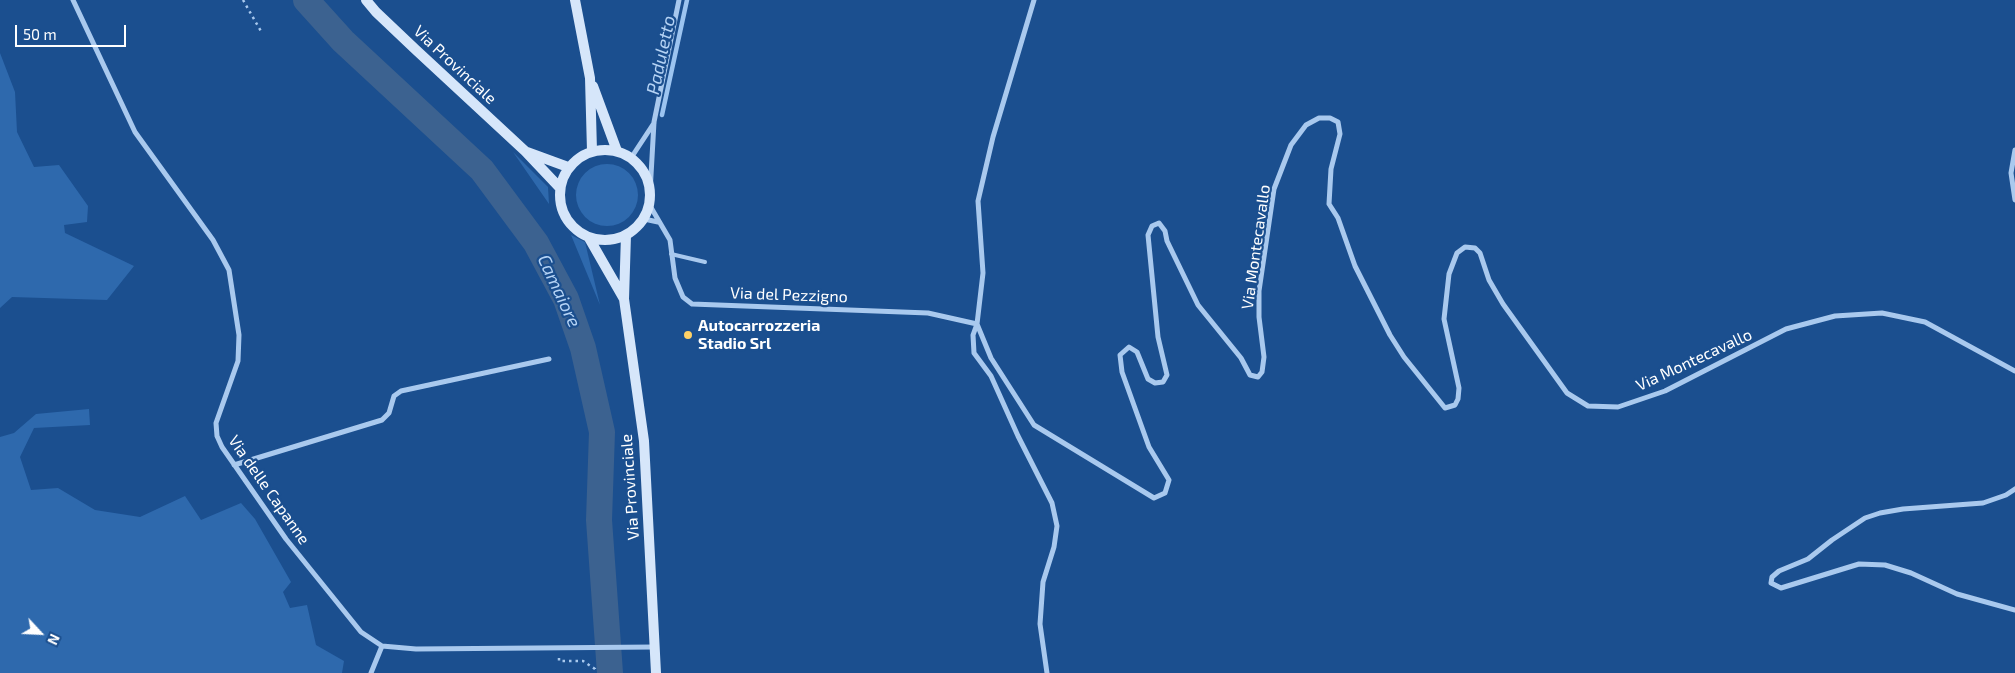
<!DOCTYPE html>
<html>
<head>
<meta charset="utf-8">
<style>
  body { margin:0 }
  #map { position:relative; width:2015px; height:673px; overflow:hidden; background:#1b4f8f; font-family:"Exo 2",sans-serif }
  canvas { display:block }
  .north { position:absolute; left:15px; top:608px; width:50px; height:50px; -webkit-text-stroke:4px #1b4f8f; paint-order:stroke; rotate:115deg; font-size:14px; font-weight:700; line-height:20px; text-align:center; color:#fff }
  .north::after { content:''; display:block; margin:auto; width:18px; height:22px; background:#fff; clip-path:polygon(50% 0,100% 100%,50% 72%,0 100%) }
  .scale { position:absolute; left:15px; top:25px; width:111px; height:22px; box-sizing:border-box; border:2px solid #fff; border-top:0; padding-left:6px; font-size:15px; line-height:18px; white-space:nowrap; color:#fff; -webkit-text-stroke:4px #1b4f8f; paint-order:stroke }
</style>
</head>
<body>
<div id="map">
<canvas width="2015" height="673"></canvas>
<div class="north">N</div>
<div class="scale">50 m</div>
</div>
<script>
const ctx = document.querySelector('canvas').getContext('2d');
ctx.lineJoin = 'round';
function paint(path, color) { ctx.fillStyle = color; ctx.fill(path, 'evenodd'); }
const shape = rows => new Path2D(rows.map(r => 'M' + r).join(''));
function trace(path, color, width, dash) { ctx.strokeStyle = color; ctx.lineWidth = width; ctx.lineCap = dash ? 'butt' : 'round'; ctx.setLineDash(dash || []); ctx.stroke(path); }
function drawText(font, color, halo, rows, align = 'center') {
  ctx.font = font + ' "Exo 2",sans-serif'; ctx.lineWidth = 4.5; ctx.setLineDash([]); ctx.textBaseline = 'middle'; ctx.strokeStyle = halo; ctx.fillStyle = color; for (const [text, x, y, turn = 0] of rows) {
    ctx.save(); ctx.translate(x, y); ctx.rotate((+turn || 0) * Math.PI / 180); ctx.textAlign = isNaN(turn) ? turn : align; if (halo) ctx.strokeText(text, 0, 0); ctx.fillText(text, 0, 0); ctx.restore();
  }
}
paint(shape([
  [0,53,15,92,17,132,34,167,59,165,88,206,87,222,64,225,65,233,134,266,107,300,12,297,0,308],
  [513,152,548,187,549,204],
  '576 195a31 31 0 1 1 62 0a31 31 0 1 1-62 0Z',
  [571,235,585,242,600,305],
  [89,409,90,425,34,428,20,457,31,490,58,488,95,510,140,517,185,496,201,520,241,503,255,519,291,582,283,592,290,608,307,605,316,645,344,661,342,673,0,673,0,437,14,433,36,414]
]), '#2e69ad');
trace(shape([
  [662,115,687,0]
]), '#9cc4f0', 4.5);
trace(shape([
  [306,0,343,41,482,170,536,243,566,299,583,348,602,432,599,520,610,673]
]), '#3c6290', 26);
trace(shape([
  [243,0,262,33],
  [559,658,559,661,583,661,595,669,595,673]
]), '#a9c9ee', 2.5, [2.5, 4]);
trace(shape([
  [671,254,705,262]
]), '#a9c9ee', 4);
trace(shape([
  [73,0,135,132,213,240,229,270,239,335,238,361,216,423,217,436,222,447,286,539,361,632,382,646,416,649,654,647],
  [1034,0,993,137,978,201,983,273,977,324,973,335,974,353,991,376,1018,436,1052,503,1057,526,1054,547,1043,582,1040,624,1047,673],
  [2015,150,2011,173,2015,200],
  [631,158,654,123],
  [650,193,654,122,679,0],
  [649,204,670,240,675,278,683,297,692,304,928,313,977,324],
  [644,219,658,222],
  [977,324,991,358,1034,425,1154,498,1165,493,1169,480,1149,447,1122,372,1120,355,1129,347,1137,352,1148,379,1155,383,1163,382,1167,375,1158,337,1148,235,1152,226,1159,223,1165,231,1167,241,1198,305,1241,358,1250,375,1258,377,1262,372,1264,357,1259,317,1259,291,1274,189,1291,145,1306,125,1319,118,1330,118,1338,122,1340,134,1331,169,1329,204,1338,218,1355,266,1390,335,1404,357,1445,408,1455,405,1458,399,1459,388,1444,319,1449,274,1457,253,1465,247,1475,248,1480,253,1489,280,1503,304,1567,393,1588,406,1618,407,1665,391,1786,329,1835,316,1882,313,1925,322,2015,371],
  [234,465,382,420,389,413,394,396,401,391,549,359],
  [2015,489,2006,495,1983,503,1903,509,1880,513,1865,518,1832,540,1808,559,1779,571,1772,577,1771,583,1781,588,1859,564,1885,565,1911,573,1957,594,2015,610],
  [371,673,382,646]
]), '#a9c9ee', 5);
trace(shape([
  [366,0,376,12,415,49,525,151,560,188],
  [575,0,590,78,592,151],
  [593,86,617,151],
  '560 195a45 45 0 1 1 90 0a45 45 0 1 1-90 0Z',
  [527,152,568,167],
  [626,235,624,299,644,441,656,673],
  [589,238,624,299]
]), '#d6e6fa', 10);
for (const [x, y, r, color] of [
  [688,335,5,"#ffd166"]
]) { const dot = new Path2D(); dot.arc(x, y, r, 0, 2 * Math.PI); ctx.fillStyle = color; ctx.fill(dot); trace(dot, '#1b4f8f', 2); }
drawText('16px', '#fff', '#1b4f8f', [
  ["Via Provinciale",455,65,43],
  ["Via Montecavallo",1256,247,-82],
  ["Via del Pezzigno",789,295,2],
  ["Via Montecavallo",1694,360,-25],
  ["Via Provinciale",630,487,-94],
  ["Via delle Capanne",269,490,55]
]);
drawText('bold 16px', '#fff', '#1b4f8f', [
  ["Autocarrozzeria",698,326],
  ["Stadio Srl",698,344]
], 'left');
drawText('italic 18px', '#b5d3f5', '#1b4f8f', [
  ["Paduletto",661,55,-78],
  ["Camaiore",559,291,65]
]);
</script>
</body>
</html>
